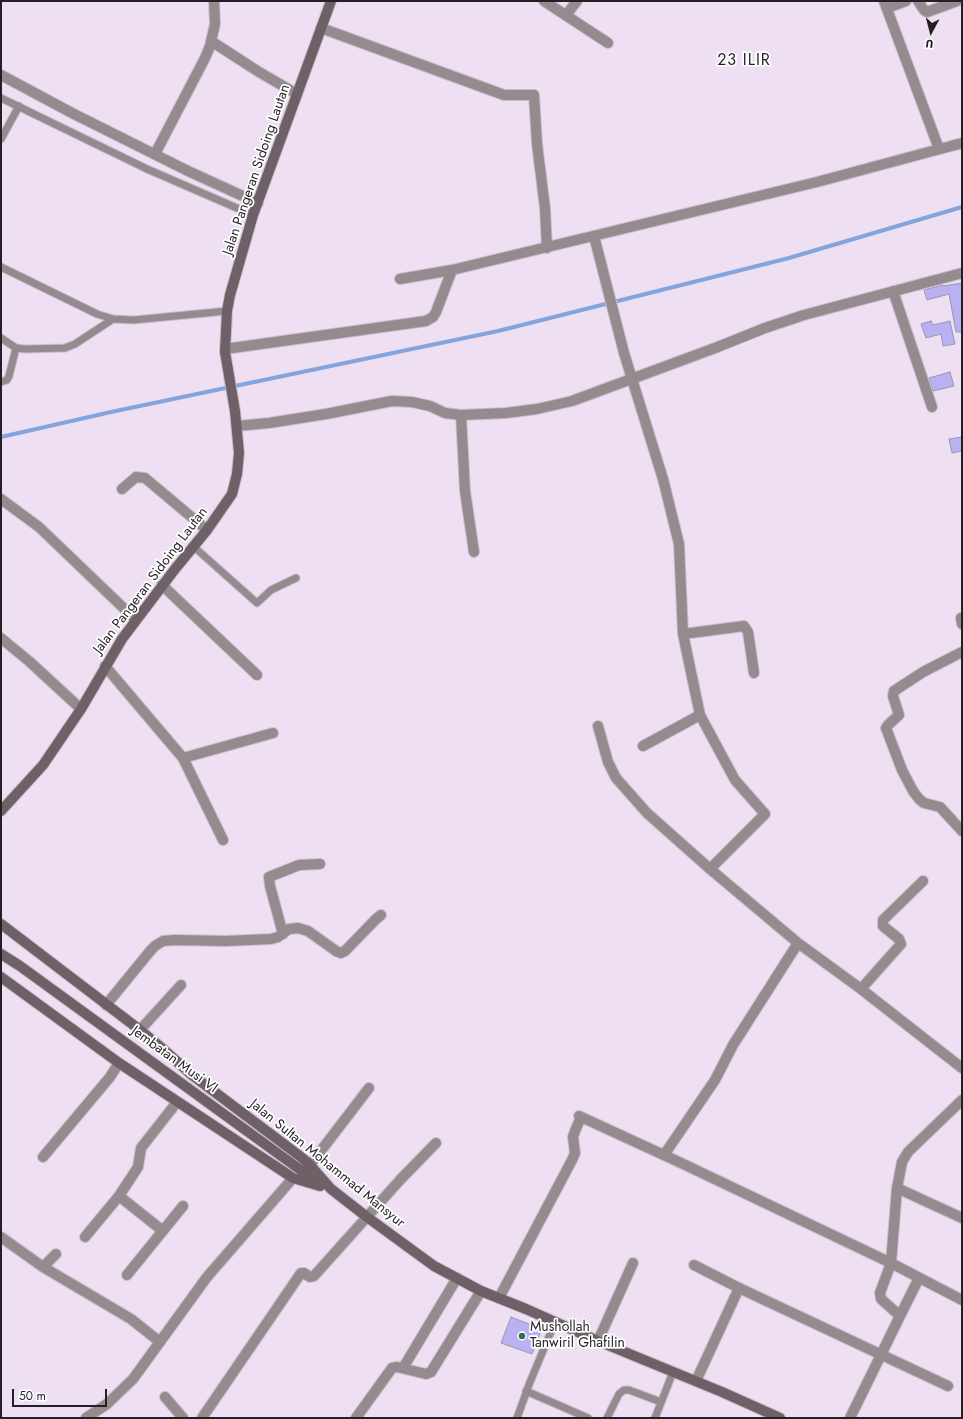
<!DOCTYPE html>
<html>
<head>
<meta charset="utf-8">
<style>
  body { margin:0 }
  #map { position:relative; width:963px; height:1419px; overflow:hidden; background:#eee0f2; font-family:Jost,sans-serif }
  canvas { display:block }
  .frame { position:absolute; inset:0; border:2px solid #241f25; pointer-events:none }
  .north { position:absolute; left:911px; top:12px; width:40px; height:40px; -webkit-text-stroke:3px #fff; paint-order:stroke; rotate:187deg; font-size:11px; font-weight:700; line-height:16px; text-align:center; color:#241f25 }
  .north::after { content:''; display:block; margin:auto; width:14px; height:18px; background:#241f25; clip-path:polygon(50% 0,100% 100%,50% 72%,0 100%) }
  .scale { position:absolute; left:12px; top:1389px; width:95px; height:18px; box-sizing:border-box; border:2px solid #241f25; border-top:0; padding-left:5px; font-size:12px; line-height:14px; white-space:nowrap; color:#241f25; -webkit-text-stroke:3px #fff; paint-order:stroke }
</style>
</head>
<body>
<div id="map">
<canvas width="963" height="1419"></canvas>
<div class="frame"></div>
<div class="north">U</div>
<div class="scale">50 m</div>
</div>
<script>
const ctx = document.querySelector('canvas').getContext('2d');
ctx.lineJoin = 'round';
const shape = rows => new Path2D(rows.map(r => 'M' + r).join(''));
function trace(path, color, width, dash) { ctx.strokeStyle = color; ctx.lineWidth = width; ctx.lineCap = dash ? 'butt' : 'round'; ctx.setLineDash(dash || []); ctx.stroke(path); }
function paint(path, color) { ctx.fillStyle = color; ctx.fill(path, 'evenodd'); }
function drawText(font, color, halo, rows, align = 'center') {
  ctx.font = font + ' Jost,sans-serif'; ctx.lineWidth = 3.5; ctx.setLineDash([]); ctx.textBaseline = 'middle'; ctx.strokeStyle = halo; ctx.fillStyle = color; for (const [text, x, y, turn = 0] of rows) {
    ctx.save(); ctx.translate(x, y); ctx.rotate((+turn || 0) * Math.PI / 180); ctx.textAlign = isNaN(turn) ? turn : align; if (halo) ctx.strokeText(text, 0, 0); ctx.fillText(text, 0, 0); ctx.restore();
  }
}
trace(shape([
  [1,437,111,412,498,331,789,258,962,207]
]), '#83a4dd', 4);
const building = shape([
  [962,283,962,332,956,332,949,294,927,300,924,290,943,285,943,286,962,283],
  [931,321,933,325,950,321,955,344,943,346,941,334,926,338,921,324,931,321],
  [950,372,954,386,933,391,929,378,950,372],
  [962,437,962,451,952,453,949,439,962,437],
  [511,1317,542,1329,532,1354,501,1343,511,1317]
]);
paint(building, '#b9b1f2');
trace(building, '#9a98ac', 1);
const lane = shape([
  [1,98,147,169,253,215],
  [1,139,19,106],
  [1,267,97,314,113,319,134,320,227,311],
  [1,338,16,348,25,349,65,348,75,344,113,319],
  [1,382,7,380,9,376,16,348],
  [193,546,257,603,271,590,296,578],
  [526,1391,588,1418],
  [517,1418,530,1382,555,1322],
  [607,1418,619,1394,624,1390,629,1390,661,1402],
  [655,1418,673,1372]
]);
const street = shape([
  [544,1,608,43],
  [884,1,939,149],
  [918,1,924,10,927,12,957,1],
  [887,8,906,1],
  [566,15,577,1],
  [321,28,504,95,534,95,537,144,545,208,547,248],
  [211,41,259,72,297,94],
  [1,75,72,113,188,171,258,203],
  [155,154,205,58,210,46,215,24,214,1],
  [594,236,624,353,663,479,679,544,683,634,700,715,735,780,765,814,710,869],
  [400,279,452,270],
  [893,291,932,407],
  [225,349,426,321,433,317,436,312,452,270,817,182,962,143],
  [461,415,506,413,537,409,572,401,715,348,765,328,804,315,962,273],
  [237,426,269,423,326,414,392,401,412,402,430,406,445,413,461,415,465,491,474,552],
  [122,489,136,477,145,478,207,530],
  [1,499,39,527,136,620],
  [162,585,257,675],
  [961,618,962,624],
  [683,634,744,626,748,632,754,673],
  [1,638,30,662,81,709],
  [962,652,923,672,894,691,893,696,899,715,888,725,886,728,902,770,913,791,919,799,924,803,940,807,962,831],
  [105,666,183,758,223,840],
  [598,726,608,762,616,778,647,813,710,869,798,943,861,989,962,1068],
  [643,746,700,715],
  [183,758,273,733],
  [283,934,270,886,269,877,299,865,320,864],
  [861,989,901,944,899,939,883,926,883,920,923,881],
  [106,1005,151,950,155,946,163,941,175,940,226,941,271,939,278,937,289,929,298,928,308,931,336,951,341,953,345,951,376,919,381,915],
  [140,1030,181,985],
  [579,1116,679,1162,891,1263,962,1300],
  [664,1155,715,1080,733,1045,798,943],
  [43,1157,110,1077,119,1063],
  [310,1165,369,1088],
  [897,1188,962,1218],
  [119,1196,163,1231],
  [1,1237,43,1267,131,1319,160,1342],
  [85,1237,119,1196,138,1167,141,1148,177,1102],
  [694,1265,739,1288,948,1386],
  [43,1267,56,1254],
  [127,1275,183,1206],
  [499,1298,572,1160,575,1153,573,1137,575,1131,581,1117],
  [900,1316,919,1278],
  [598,1341,633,1263],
  [403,1368,457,1278],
  [696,1381,739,1288],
  [165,1397,183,1418],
  [86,1418,107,1404,133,1379,207,1277,293,1178],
  [202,1418,301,1273,304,1273,310,1277,314,1276,400,1180,436,1143],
  [356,1418,392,1368,397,1367,426,1374,431,1372,481,1291],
  [850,1418,900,1316,881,1299,880,1293,891,1263,897,1188,902,1162,908,1152,962,1100]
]);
const secondary = shape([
  [1,811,43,765,81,709,122,639,175,569,207,530,232,494,237,474,239,453,235,411,225,352,227,311,230,295,253,215,331,1],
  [1,924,140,1030,163,1049,192,1075,301,1157,310,1165,331,1189,367,1217,434,1266,481,1291,526,1309,598,1341,722,1392,780,1418],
  [1,954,20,966,302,1171,323,1184],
  [1,977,119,1063,293,1178,320,1186]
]);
trace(lane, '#cabdcd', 9);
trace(street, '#cabdcd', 12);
trace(secondary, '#cabdcd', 12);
trace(lane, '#948b8f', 7);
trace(street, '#948b8f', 10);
trace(secondary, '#6d6066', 10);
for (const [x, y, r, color] of [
  [522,1336,4,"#2d6e5d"]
]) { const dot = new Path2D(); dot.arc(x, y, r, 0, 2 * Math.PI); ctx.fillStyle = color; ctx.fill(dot); trace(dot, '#fff', 1.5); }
drawText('14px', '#241f25', '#fff', [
  ["Jalan Pangeran Sidoing Lautan",257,170,-71],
  ["Jalan Pangeran Sidoing Lautan",151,581,-53],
  ["Jembatan Musi VI",174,1060,36],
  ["Jalan Sultan Mohammad Mansyur",327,1164,39]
]);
drawText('14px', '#241f25', '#fff', [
  ["Mushollah",530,1328],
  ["Tanwiril Ghafilin",530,1344]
], 'left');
ctx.letterSpacing = '1px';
drawText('16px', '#241f25', '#fff', [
  ["23 ILIR",744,61]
]);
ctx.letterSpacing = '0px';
</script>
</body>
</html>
